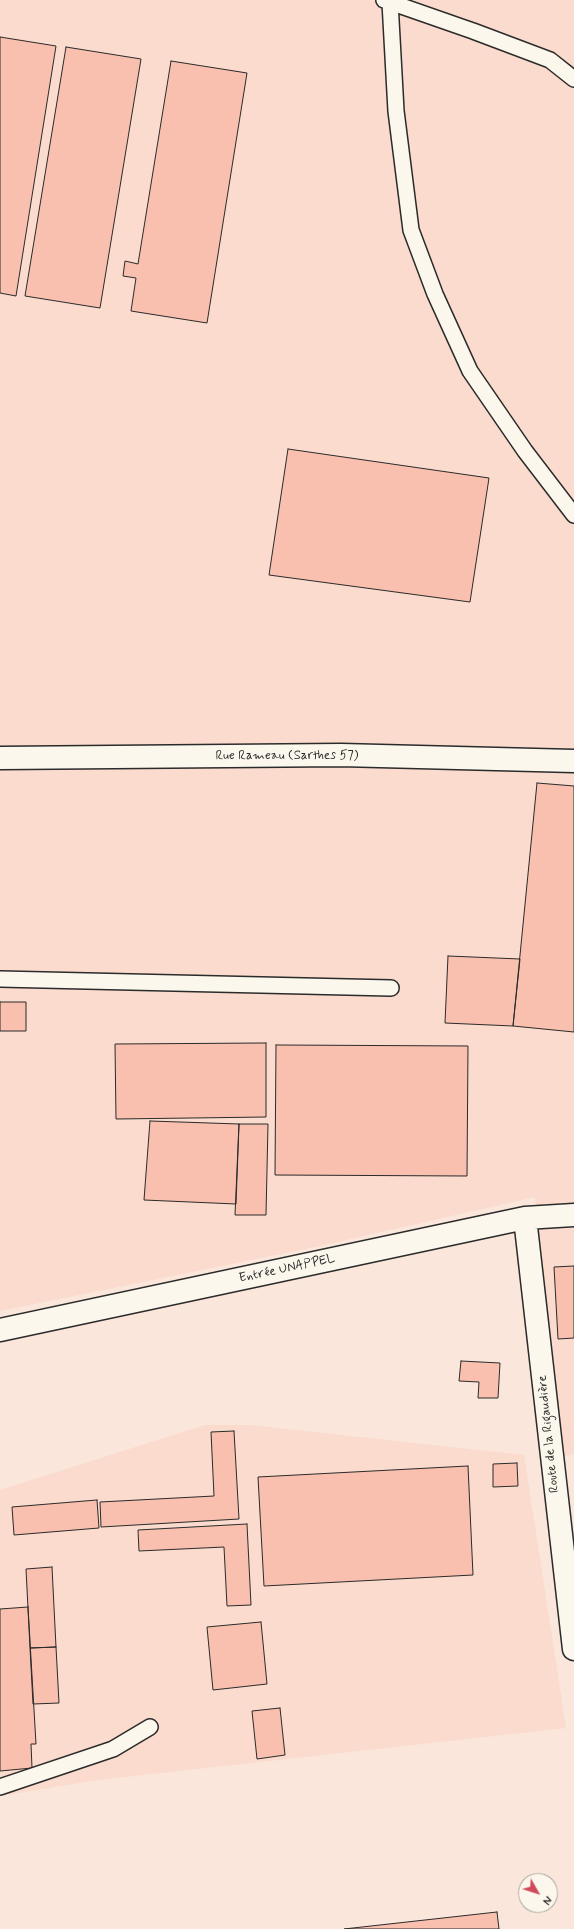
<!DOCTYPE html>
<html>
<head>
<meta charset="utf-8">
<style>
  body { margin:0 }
  #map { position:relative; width:574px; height:1929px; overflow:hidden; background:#fae6da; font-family:Mynerve,sans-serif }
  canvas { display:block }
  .north { position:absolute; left:518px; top:1873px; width:40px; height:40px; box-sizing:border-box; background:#fbf7ec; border:1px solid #a8a59f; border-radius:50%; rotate:129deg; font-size:11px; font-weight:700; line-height:16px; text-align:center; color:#2b2b2b }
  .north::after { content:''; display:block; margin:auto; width:14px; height:18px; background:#d1495b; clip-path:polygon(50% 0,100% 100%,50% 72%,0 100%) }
</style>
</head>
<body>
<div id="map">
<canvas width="574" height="1929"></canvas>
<div class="north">N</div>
</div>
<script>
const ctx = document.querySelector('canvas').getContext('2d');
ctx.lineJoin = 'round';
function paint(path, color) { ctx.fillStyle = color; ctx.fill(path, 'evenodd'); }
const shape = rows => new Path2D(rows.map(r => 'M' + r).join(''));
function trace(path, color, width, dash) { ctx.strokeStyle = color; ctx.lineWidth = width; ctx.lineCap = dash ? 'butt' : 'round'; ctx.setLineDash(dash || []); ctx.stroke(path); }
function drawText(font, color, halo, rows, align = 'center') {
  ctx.font = font + ' Mynerve,sans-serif'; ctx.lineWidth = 4; ctx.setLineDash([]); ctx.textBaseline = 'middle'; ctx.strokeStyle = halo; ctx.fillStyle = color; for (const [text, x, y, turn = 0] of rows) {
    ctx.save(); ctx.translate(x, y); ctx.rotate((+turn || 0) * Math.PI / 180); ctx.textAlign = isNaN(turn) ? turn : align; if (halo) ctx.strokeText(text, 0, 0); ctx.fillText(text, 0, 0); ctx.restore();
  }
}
paint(shape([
  [0,0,574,0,574,1454,563,1456,535,1197,315,1247,0,1311],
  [205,1425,250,1425,524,1455,566,1728,98,1780,0,1796,0,1490]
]), '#fadbcd');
const building = shape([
  [0,37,56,46,16,296,0,293,0,37],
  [66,47,141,59,100,308,25,296,66,47],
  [171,61,247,73,207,323,131,311,136,278,123,276,125,261,138,264,171,61],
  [288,449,489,478,470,602,269,575,288,449],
  [537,783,574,786,574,1032,513,1026,537,783],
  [448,956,520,959,513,1026,445,1023,448,956],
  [0,1002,26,1002,26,1031,0,1031,0,1002],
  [266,1043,266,1117,116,1119,115,1044,266,1043],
  [276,1045,468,1046,467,1176,275,1175,276,1045],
  [150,1121,239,1124,236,1204,144,1200,150,1121],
  [239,1124,268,1124,266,1215,235,1215,239,1124],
  [574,1266,574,1338,558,1339,554,1267,574,1266],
  [461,1361,500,1363,498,1398,478,1398,479,1382,459,1381,461,1361],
  [234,1431,239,1519,101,1527,100,1502,214,1496,211,1432,234,1431],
  [517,1463,518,1486,493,1487,493,1464,517,1463],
  [468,1466,473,1575,264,1586,258,1477,468,1466],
  [97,1500,99,1528,14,1535,12,1507,97,1500],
  [247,1524,251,1605,227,1606,224,1547,139,1551,138,1530,247,1524],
  [52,1567,56,1647,30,1648,26,1569,52,1567],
  [28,1607,36,1744,31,1744,32,1768,0,1771,0,1609,28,1607],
  [261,1622,267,1684,213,1690,207,1627,261,1622],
  [56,1647,59,1703,33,1704,30,1648,56,1647],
  [280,1708,285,1755,257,1759,252,1711,280,1708],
  [497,1912,499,1929,344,1929,497,1912]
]);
paint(building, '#f9c0af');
trace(building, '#2b2b2b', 1);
const lane = shape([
  [384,0,473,31,550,60,574,79],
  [390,2,396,111,411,230,435,294,470,371,525,451,574,515],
  [0,979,391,988],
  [0,1787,113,1749,150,1727]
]);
const street = shape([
  [0,758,341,755,574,761],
  [525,1218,574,1649],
  [0,1330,525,1218,574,1215]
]);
trace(lane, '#2b2b2b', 18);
trace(street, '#2b2b2b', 25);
trace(lane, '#fbf7ec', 15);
trace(street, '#fbf7ec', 22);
drawText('13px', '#2b2b2b', '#fbf7ec', [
  ["Rue Rameau (Sarthes 57)",287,756],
  ["Entrée UNAPPEL",287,1269,-12],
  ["Route de la Rigaudière",549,1434,-96]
]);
</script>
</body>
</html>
